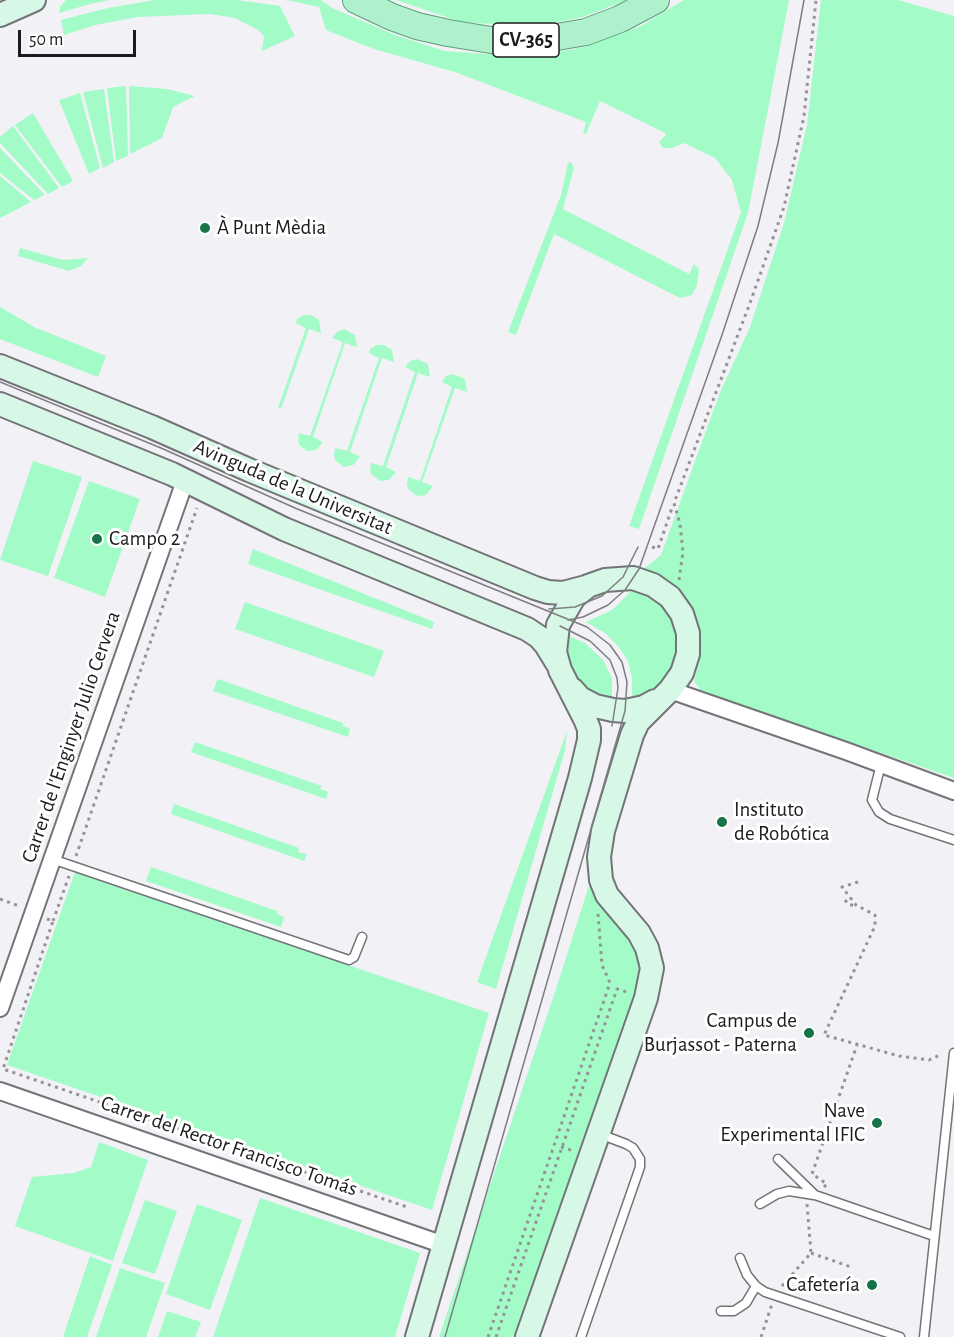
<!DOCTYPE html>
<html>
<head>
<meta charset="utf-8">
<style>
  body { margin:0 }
  #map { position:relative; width:954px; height:1337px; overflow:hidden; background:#f1f1f6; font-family:"Alegreya Sans",sans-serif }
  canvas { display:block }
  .scale { position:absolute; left:18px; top:30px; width:118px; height:27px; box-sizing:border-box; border:3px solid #1c1c1e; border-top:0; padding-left:8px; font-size:18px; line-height:21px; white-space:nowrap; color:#1c1c1e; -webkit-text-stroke:4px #fff; paint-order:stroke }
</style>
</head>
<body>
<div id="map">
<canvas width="954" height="1337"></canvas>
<div class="scale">50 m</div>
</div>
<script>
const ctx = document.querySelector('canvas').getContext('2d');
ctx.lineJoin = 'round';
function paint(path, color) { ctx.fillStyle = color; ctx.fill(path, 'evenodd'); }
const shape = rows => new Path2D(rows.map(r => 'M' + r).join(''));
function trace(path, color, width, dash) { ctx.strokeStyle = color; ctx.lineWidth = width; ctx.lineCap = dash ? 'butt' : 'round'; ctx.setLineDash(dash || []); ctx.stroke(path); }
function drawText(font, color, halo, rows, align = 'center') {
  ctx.font = font + ' "Alegreya Sans",sans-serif'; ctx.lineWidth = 6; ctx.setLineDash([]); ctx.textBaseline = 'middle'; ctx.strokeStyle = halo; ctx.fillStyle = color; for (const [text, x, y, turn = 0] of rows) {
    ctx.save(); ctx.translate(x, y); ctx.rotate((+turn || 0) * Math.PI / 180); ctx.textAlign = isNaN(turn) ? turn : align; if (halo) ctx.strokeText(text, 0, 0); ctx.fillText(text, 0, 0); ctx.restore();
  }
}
paint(shape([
  [66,0,110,0,94,3,59,13,60,7],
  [155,0,237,0,280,6,295,36,262,51,264,36,258,30,235,18,210,14,138,17,95,25,64,35,61,20,108,8],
  [287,0,321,0,332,8,398,36,445,51,510,56,535,56,585,47,641,26,684,0,789,0,748,213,639,529,629,526,741,212,732,180,715,158,684,143,672,148,663,148,659,142,666,135,665,133,600,101,586,134,583,134,586,122,455,72,374,49,326,30,319,7],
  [396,0,627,0,583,17,540,25,508,26,458,21],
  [821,0,898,0,954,16,954,778,701,691,694,681,700,658,700,627,694,613,685,598,674,585,661,577,641,571,661,555,719,395,750,327,784,223,807,125],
  [126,86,128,156,116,161,107,88],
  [129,86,167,89,195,96,173,107,162,138,130,154],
  [104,89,114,162,103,168,83,92],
  [80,93,100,168,89,174,59,100],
  [33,113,73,181,62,187,15,125],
  [13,126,59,188,48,194,0,143,0,137],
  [0,148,45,195,34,200,0,173],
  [571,162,574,168,563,209,689,274,694,264,699,269,697,285,692,295,680,298,554,234,516,335,508,332,561,195,568,163],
  [0,176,31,202,0,218],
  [20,248,63,260,88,258,81,266,69,271,18,256],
  [0,307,34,327,106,356,98,377,0,339],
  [304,315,311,315,319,320,321,333,309,329,281,409,278,408,306,328,296,323,297,319],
  [344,329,355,335,357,347,345,343,313,437,323,442,316,450,307,451,300,446,298,441,299,433,310,436,343,342,332,338,337,332],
  [377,345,384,345,392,350,394,362,382,358,350,452,360,457,353,465,344,467,336,461,334,456,335,448,347,451,379,358,369,353,370,349],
  [417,359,428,364,430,377,418,373,386,467,396,472,389,480,380,481,372,475,370,471,371,463,383,466,415,372,405,367,410,361],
  [453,374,465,379,467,392,455,388,422,482,433,486,426,495,417,496,409,490,407,485,408,477,420,481,452,387,442,382,446,376],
  [33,461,82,477,48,576,0,560],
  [89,481,140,499,105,597,54,578],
  [253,549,434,622,432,629,248,564],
  [634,588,649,593,670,610,681,647,663,688,632,704,632,678,628,661,618,646,605,633,586,622,612,610],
  [245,602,384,651,374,677,235,629],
  [565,634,585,643,603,660,612,678,612,704,581,688,567,666],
  [218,679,343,723,343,726,350,729,348,737,213,691],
  [567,731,565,750,496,989,477,982],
  [195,742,322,786,320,789,328,792,326,799,191,752],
  [174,804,299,848,298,852,307,854,304,861,171,814],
  [151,867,277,911,277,914,284,917,281,927,146,881],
  [75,872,489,1013,432,1210,7,1065],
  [593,873,636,941,643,984,519,1337,439,1337,556,989],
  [99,1142,148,1160,113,1261,15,1226,32,1177,74,1173,91,1167],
  [260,1198,420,1253,395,1337,213,1337],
  [145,1200,177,1211,155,1274,122,1263],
  [197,1204,242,1220,210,1310,166,1294],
  [90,1256,112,1265,87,1337,63,1337],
  [120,1268,165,1283,146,1337,96,1337],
  [167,1311,201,1322,195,1337,158,1337]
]), '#a3fcc8');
const lane = shape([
  [881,764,872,800,879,812,890,819,954,840],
  [52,859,349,960,354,957,362,937],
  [778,1159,815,1195,934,1236],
  [760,1204,777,1194,789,1191,814,1195],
  [740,1258,747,1275,756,1286,765,1292,900,1337],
  [721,1311,734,1311,746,1303,756,1286],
  [581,1337,640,1167,640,1159,633,1148,626,1144,600,1134],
  [924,1337,954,1053]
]);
const street = shape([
  [670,690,846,751,954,791],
  [0,1008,185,481],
  [0,1091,444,1245]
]);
const secondary = shape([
  [0,15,34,0],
  [0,366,152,427,249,470,535,588,548,592,563,593,586,587],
  [0,404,172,474,284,529,527,629,539,637,546,645,557,663],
  [573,690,580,698,595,706,613,710,625,711,644,707,655,701],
  [417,1337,580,778,589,740,589,729,585,719,560,670,555,652,558,625,574,597,588,586,605,580,633,578,653,585,670,597,682,614,688,633,688,654,682,673,670,690,638,722,632,735,603,831,599,857,601,880,607,895,639,933,647,948,652,968,646,998,527,1337]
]);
const primary = shape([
  [356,0,392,17,417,26,448,33,497,41,545,39,586,32,620,19,656,0]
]);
trace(lane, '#737378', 11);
trace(street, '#737378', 20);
trace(secondary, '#737378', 26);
trace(primary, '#58a17a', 28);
trace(shape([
  [652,547,658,549,673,505],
  [679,580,683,552,680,524,674,503,750,303,784,207,804,116,816,0],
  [76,856,197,508],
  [858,882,842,887,856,905,875,915,875,926,824,1035,899,1056,929,1060,940,1055],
  [0,899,19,906],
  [845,900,849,905,856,905],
  [47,919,53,921,3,1069,410,1208],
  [53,921,69,876],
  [561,1147,574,1151],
  [824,1187,827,1184,812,1174,857,1045],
  [811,1253,851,1267],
  [782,1286,811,1253,807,1204],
  [488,1337,610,983,602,965,598,914],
  [496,1337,617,989,630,993],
  [761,1337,772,1304]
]), '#949498', 3, [3, 4.5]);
trace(lane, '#fff', 8);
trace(street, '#fff', 16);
trace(secondary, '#d7f8e6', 22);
trace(primary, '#aff1cd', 26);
trace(shape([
  [0,382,161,448,295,508,587,627,610,645,622,662,627,682,625,711,445,1337],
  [549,609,575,607,602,596,623,577,638,547],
  [568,620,583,617,608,605,625,590,639,569,722,335,758,226,778,143,804,0],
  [560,626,590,641,610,660,617,678,618,688,612,726]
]), '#7e7e82', 1.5);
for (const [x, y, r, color] of [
  [205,228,6,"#177449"],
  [97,539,6,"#177449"],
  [722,822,6,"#177449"],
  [809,1033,6,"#177449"],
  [877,1123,6,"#177449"],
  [872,1285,6,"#177449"]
]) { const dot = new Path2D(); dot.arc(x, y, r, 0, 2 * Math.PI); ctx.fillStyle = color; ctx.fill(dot); trace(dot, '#fff', 2); }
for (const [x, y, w] of [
  [526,40,66]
]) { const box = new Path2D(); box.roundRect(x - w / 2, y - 17, w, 34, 4.5); ctx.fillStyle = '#fff'; ctx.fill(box); trace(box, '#1c1c1e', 1.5); }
drawText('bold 20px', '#1c1c1e', null, [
  ["CV-365",526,40]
]);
drawText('21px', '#1c1c1e', '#fff', [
  ["À Punt Mèdia",217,228],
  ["Campo 2",109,539],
  ["Instituto",734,810],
  ["de Robótica",734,834],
  ["Campus de",797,1021,"right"],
  ["Burjassot - Paterna",797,1045,"right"],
  ["Nave",865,1111,"right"],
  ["Experimental IFIC",865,1135,"right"],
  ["Cafetería",860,1285,"right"]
], 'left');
drawText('21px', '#1c1c1e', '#fff', [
  ["Avinguda de la Universitat",293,487,23],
  ["Carrer de l'Enginyer Julio Cervera",71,737,-71],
  ["Carrer del Rector Francisco Tomás",229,1146,19]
]);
</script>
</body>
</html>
